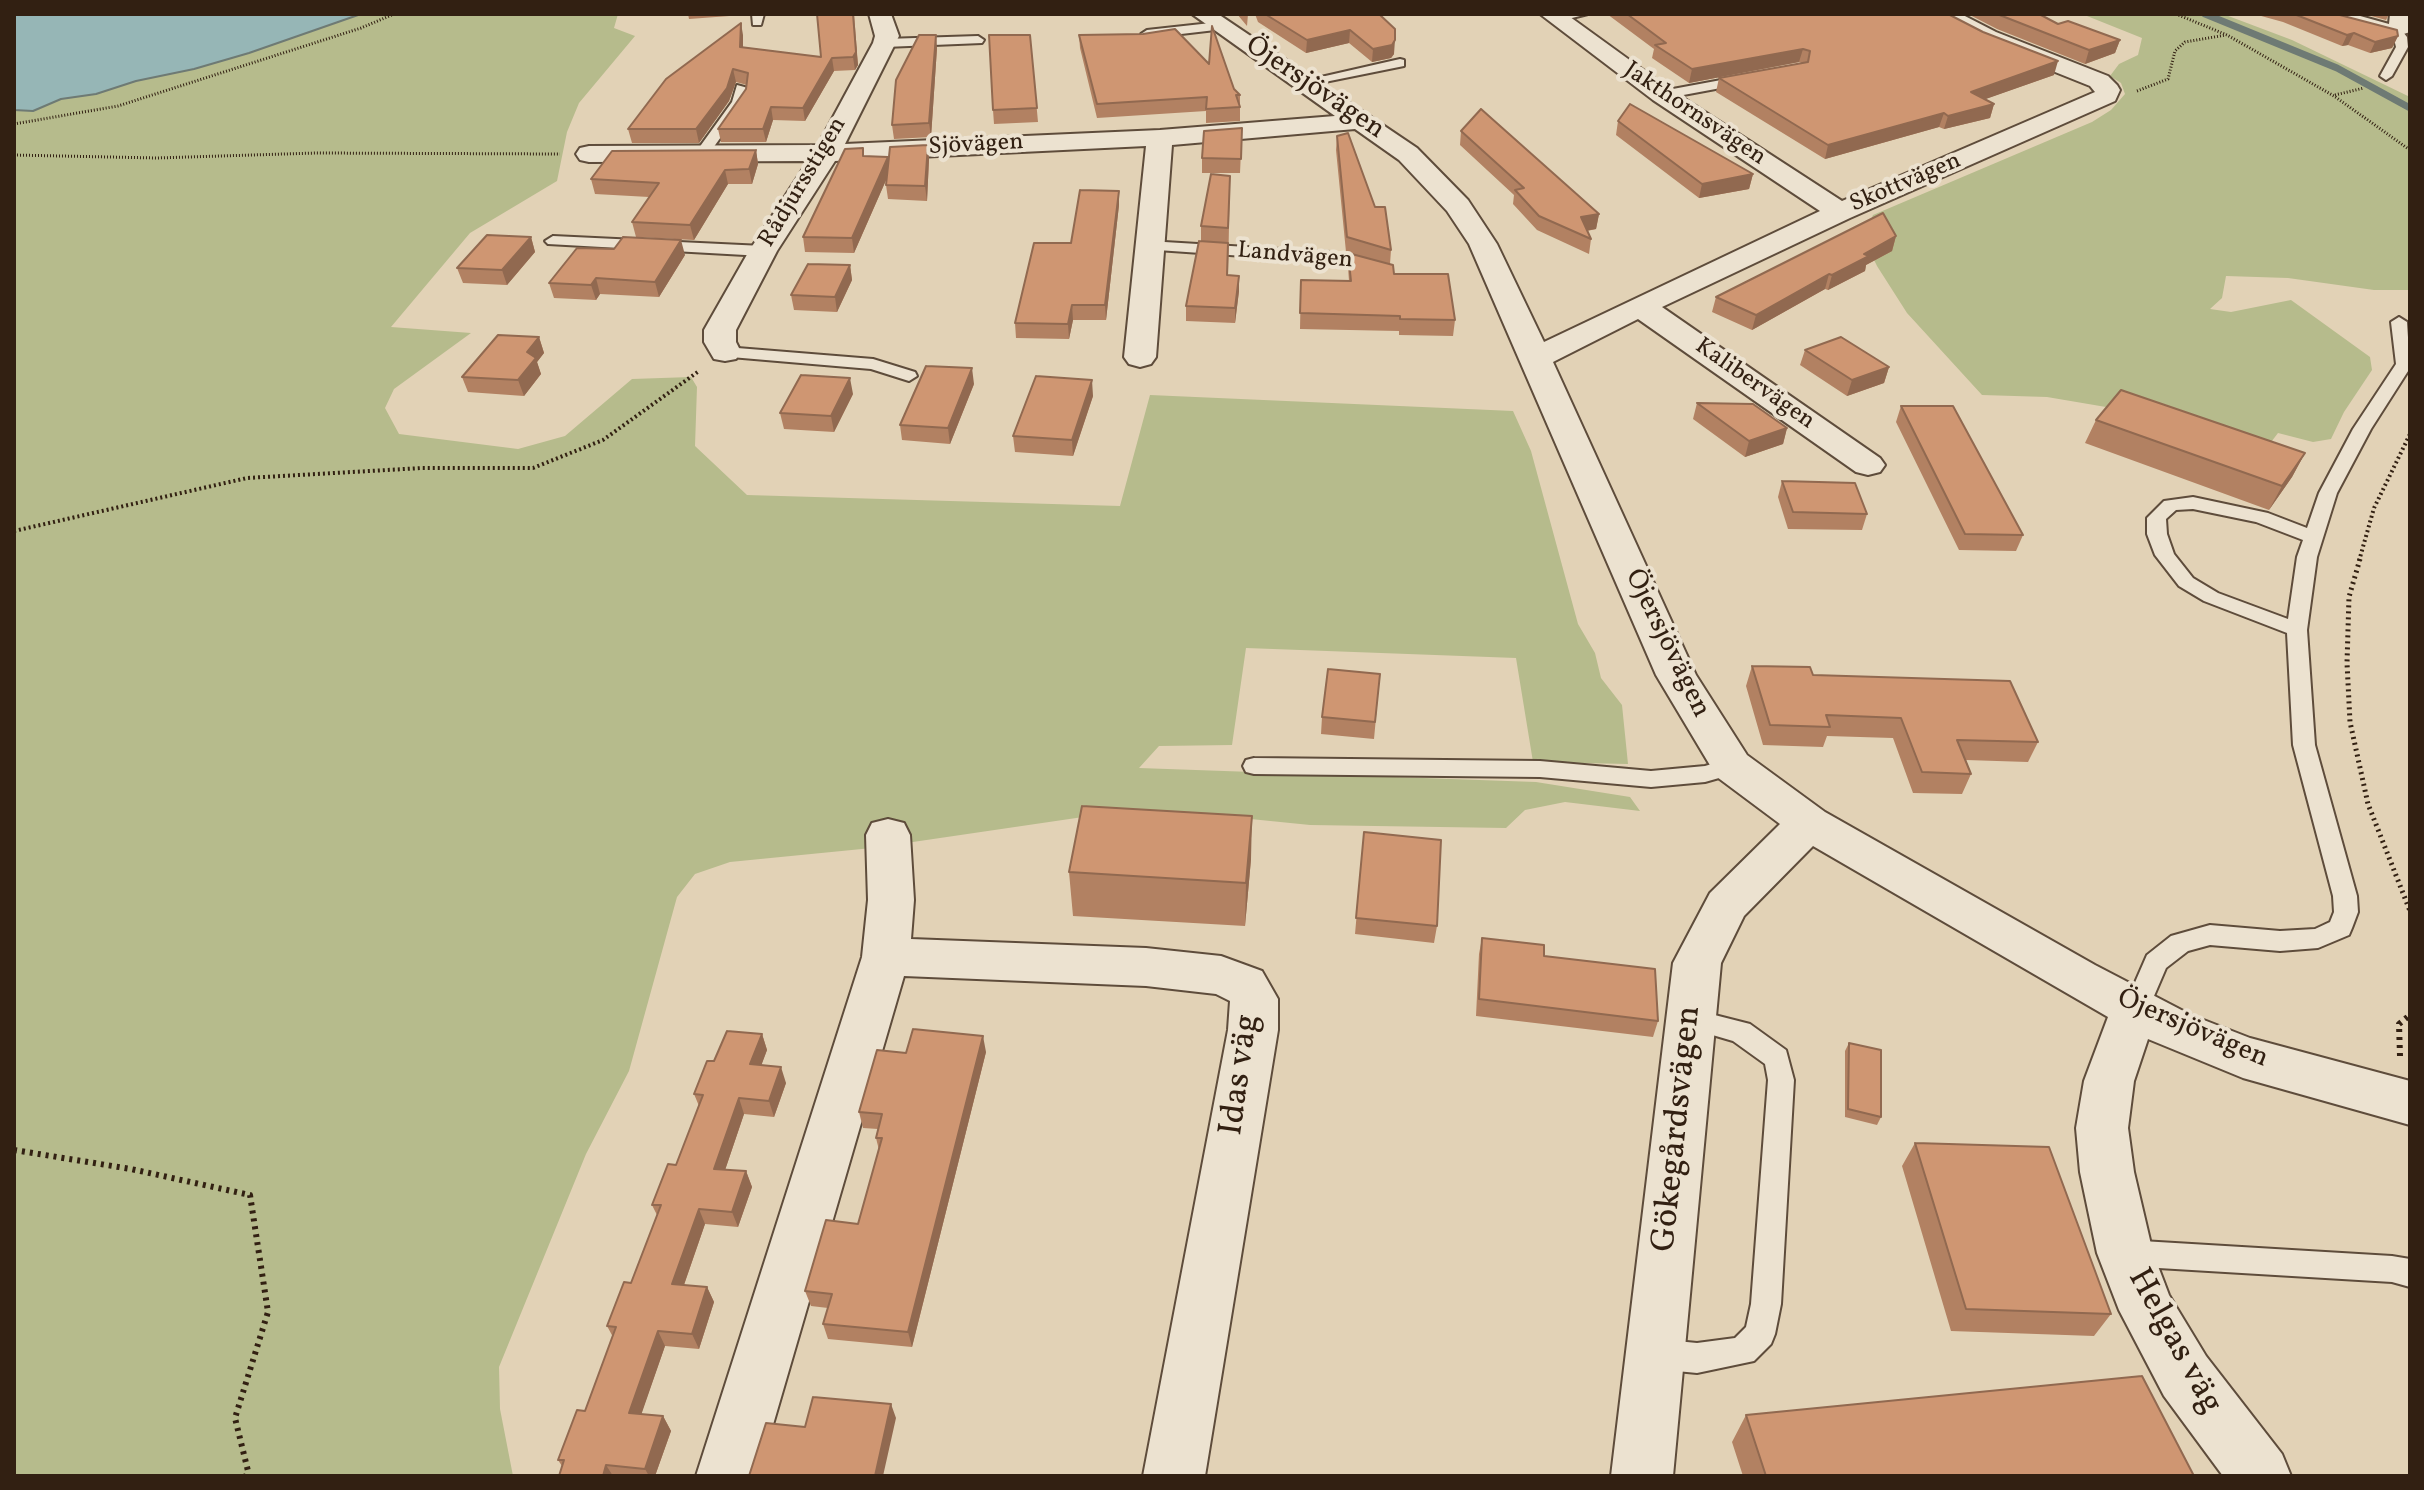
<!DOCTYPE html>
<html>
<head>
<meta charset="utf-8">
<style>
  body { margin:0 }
  #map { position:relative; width:2424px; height:1490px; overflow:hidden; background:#e2d2b6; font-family:Vollkorn,serif }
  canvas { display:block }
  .frame { position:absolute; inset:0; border:16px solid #322012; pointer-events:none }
</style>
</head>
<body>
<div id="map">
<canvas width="2424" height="1490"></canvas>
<div class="frame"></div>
</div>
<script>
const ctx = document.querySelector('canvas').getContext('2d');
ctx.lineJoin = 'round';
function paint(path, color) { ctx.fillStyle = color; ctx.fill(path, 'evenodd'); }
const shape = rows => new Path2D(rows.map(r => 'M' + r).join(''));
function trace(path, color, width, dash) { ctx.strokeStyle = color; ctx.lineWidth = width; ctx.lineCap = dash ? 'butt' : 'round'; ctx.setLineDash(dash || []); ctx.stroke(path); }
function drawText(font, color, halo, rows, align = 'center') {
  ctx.font = font + ' Vollkorn,serif'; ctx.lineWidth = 8; ctx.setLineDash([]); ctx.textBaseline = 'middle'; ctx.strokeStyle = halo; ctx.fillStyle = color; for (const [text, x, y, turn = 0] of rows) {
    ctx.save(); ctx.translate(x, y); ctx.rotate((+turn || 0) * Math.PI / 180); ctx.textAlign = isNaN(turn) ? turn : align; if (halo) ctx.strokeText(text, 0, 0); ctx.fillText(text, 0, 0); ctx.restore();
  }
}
paint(shape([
  [361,14,618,14,614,28,635,36,579,103,567,132,557,181,470,233,391,327,471,333,394,389,385,408,399,434,518,449,565,436,632,379,691,377,697,387,695,446,747,495,1120,506,1150,395,1513,411,1531,451,1578,624,1595,653,1601,678,1622,705,1628,764,1533,762,1516,658,1246,648,1232,745,1159,746,1139,768,1536,782,1630,797,1640,811,1565,802,1525,810,1506,828,1310,825,1201,814,1083,817,872,848,730,862,695,874,677,897,629,1071,586,1154,499,1367,500,1409,513,1476,14,1476,14,110,33,111,61,99,96,94,136,81,194,69],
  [2082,14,2223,14,2292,40,2410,97,2410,290,2374,290,2288,278,2226,276,2222,298,2210,309,2231,312,2291,300,2370,357,2372,370,2344,412,2331,439,2313,442,2278,433,2262,454,2106,407,2047,397,1982,395,1907,313,1877,266,1863,237,1873,215,2092,122,2111,110,2125,94,2121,83,2110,76,2119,64,2138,55,2142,38]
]), '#b6bb8c');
const water = shape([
  [14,14,361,14,249,53,194,69,136,81,96,94,61,99,33,111,14,110,14,14]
]);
paint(water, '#96b6b6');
trace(water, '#6e7a74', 2);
trace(shape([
  [2205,14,2337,68,2410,108]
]), '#6e7a74', 7);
const service = shape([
  [752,14,764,14,761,25,753,25,752,14],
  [1588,14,1556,22,1550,18,1559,14,1588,14],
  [1220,22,1224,23,1224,29,1147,38,1141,34,1147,30,1220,22],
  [2391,27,2399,27,2407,37,2408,47,2392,76,2386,80,2380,76,2396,47,2391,27],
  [978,36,984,40,982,43,885,47,879,43,885,39,978,36],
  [1400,59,1404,60,1404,66,1305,86,1299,82,1400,59],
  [1748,75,1753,76,1753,82,1662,99,1655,95,1662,91,1748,75],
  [737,85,748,88,746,102,708,155,698,155,696,152,732,102,737,85],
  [553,236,763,246,771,251,763,256,548,244,545,241,553,236],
  [1148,241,1330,252,1383,265,1386,268,1378,273,1330,262,1143,249,1143,243,1148,241],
  [2399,317,2407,322,2410,368,2371,429,2337,493,2317,557,2307,630,2315,745,2357,896,2358,912,2352,928,2349,935,2318,948,2280,951,2210,945,2188,951,2166,968,2145,1017,2136,1020,2127,1017,2123,1010,2147,955,2171,936,2210,925,2280,931,2315,929,2330,922,2334,912,2333,896,2293,745,2287,633,2204,601,2179,586,2155,555,2147,534,2147,518,2164,501,2193,497,2268,513,2307,528,2319,493,2353,429,2396,364,2391,322,2399,317],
  [2193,509,2256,522,2303,540,2297,557,2288,619,2218,593,2193,578,2174,554,2167,534,2166,519,2176,510,2193,509],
  [725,347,873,359,915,372,917,376,909,381,871,369,719,356,717,352,725,347],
  [1254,758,1540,761,1651,771,1705,766,1732,758,1740,760,1743,766,1740,772,1705,782,1651,787,1540,777,1254,774,1246,772,1243,766,1246,760,1254,758],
  [1691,1009,1750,1024,1786,1050,1794,1080,1781,1304,1775,1334,1771,1344,1754,1361,1697,1373,1656,1369,1645,1364,1641,1354,1645,1344,1656,1339,1697,1343,1735,1338,1746,1327,1751,1304,1768,1080,1765,1064,1733,1041,1682,1026,1678,1019,1682,1012,1691,1009],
  [2125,1240,2392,1256,2410,1259,2410,1287,2392,1282,2125,1266,2115,1262,2110,1253,2115,1244,2125,1240]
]);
const minor = shape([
  [869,14,891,14,899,36,845,144,1160,130,1335,116,1192,14,1218,14,1417,148,1468,200,1497,244,1544,342,1820,211,1653,100,1540,14,1566,14,1671,90,1842,201,2095,92,2090,86,1980,42,1936,19,1933,14,1961,14,1996,32,2108,76,2117,85,2120,90,2115,101,1850,218,1662,307,1880,458,1885,465,1880,472,1868,475,1856,472,1638,319,1553,362,1696,675,1747,755,1825,812,2095,965,2191,1015,2250,1038,2410,1081,2410,1125,2243,1078,2148,1039,2134,1081,2128,1128,2134,1172,2153,1253,2169,1295,2206,1356,2282,1454,2291,1476,2223,1476,2164,1396,2119,1310,2097,1253,2080,1172,2076,1128,2084,1081,2108,1017,1813,846,1744,916,1721,963,1673,1476,1611,1476,1673,963,1710,893,1780,824,1717,777,1656,675,1469,244,1447,211,1399,160,1355,129,1172,145,1156,357,1151,364,1140,367,1129,364,1124,357,1146,146,835,161,777,251,736,330,736,342,741,352,736,359,725,361,714,359,704,342,704,330,749,251,808,161,589,162,580,160,576,154,580,148,589,146,818,145,873,43,875,36,869,14],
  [2316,14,2353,14,2389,24,2390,14,2410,14,2410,32,2391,38,2319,19,2316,14],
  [888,819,904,823,910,835,914,900,911,939,1146,948,1221,956,1262,971,1278,999,1278,1030,1205,1476,1143,1476,1228,1030,1230,1001,1216,994,1146,986,904,976,758,1476,696,1476,862,957,868,900,866,835,872,823,888,819]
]);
trace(service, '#5e4c3b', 4);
trace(minor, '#5e4c3b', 4);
trace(shape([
  [2176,14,2227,35,2334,96,2410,150],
  [2137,91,2168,79,2175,51,2185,42,2226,35],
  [2335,95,2364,88],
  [14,124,118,106,361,28,394,14],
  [14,155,156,158,316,153,560,154]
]), '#322012', 3, [1, 2]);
trace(shape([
  [14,531,247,478,422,468,533,468,603,440,699,371],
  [2359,561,2374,508,2410,434]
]), '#322012', 4, [2, 3]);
trace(shape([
  [2360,559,2349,597,2347,663,2350,722,2368,804,2410,911]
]), '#322012', 5, [2, 4]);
trace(shape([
  [2400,1056,2399,1024,2410,1015],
  [14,1150,131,1169,250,1195,268,1312,235,1418,248,1471,246,1476]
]), '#322012', 6, [3, 5]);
paint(service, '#ece2d0');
paint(minor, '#ece2d0');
paint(shape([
  [688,14,743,14,743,15,689,19],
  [817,14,854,14,858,65,855,70,834,71,805,121,773,120,766,142,721,142,718,129,746,89,747,85,736,82,729,101,699,143,632,143,628,129,743,35,743,47,821,57],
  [1237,14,1248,14,1247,26],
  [1255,14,1379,14,1394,54,1391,58,1372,62,1349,43,1306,53,1258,22],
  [1607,14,1948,14,2054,75,1985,99,1994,104,1990,118,1944,129,1939,127,1825,159,1716,92,1719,78,1802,63,1799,62,1689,83,1652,58,1654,49],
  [1968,14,2039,14,2058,24,2120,40,2115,53,2085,64,1997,29],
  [2254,14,2336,14,2398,36,2392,48,2370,53,2348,45,2342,46,2283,22],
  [2364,14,2389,14,2386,20],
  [1030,35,1038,122,994,124,993,110],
  [1079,35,1234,89,1240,95,1240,121,1206,123,1206,111,1097,118,1080,48],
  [937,48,931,137,894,139,892,125],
  [1618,121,1753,174,1749,189,1699,198,1616,135],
  [1242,128,1240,173,1202,173,1202,158],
  [1461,131,1599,214,1596,229,1587,231,1591,239,1589,254,1537,230,1513,204,1514,195,1460,145],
  [1337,136,1391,250,1390,264,1394,274,1455,320,1453,336,1399,335,1399,331,1300,329,1301,280,1349,281,1348,267,1348,253,1346,252,1336,150],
  [928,145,929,159,927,201,888,199,886,185,887,178,854,253,805,252,803,237,864,156,889,161],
  [756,150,758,164,752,184,728,184,694,240,636,237,632,222,649,197,595,194,591,179],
  [1230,176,1228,275,1239,276,1239,291,1235,323,1186,321,1186,306,1201,241,1201,226],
  [1119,205,1106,320,1073,320,1069,339,1016,338,1015,323,1071,243],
  [1896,236,1892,251,1866,265,1865,271,1828,290,1825,289,1752,330,1712,312,1716,297],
  [531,237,535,252,507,285,463,283,457,268],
  [685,255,659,297,600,294,596,300,554,298,549,283],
  [850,265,852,280,837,312,794,310,791,295],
  [539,337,544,353,537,362,541,374,524,396,468,392,462,377],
  [1805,350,1889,367,1884,383,1847,396,1800,365],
  [974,384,950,444,902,440,900,425],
  [853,394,834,432,784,429,780,413],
  [1093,396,1073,456,1015,452,1013,436],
  [1697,403,1787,428,1783,444,1745,457,1693,419],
  [1901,406,2023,535,2016,551,1959,550,1896,422],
  [2096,420,2305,453,2292,477,2269,510,2085,443],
  [1782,481,1867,514,1862,530,1788,529,1778,497],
  [1752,666,1813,675,2038,742,2028,762,1966,760,1971,774,1962,794,1913,793,1893,738,1827,736,1823,747,1763,745,1746,686],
  [1380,674,1374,739,1321,734,1322,717],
  [1364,832,1437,926,1434,943,1355,934],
  [1251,859,1245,926,1073,916,1069,872],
  [1482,938,1544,956,1658,1021,1653,1037,1476,1016,1479,954],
  [762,1034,767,1050,761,1065,786,1083,774,1117,744,1114,725,1170,746,1171,752,1187,738,1227,705,1224,684,1285,707,1287,714,1302,699,1349,665,1346,641,1414,663,1416,671,1431,655,1476,559,1476,562,1466,558,1460,585,1411,613,1337,607,1326,631,1283,657,1215,652,1205,676,1165,699,1106,694,1094,714,1061],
  [1849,1043,1881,1117,1877,1125,1845,1117,1845,1051],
  [986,1052,912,1347,828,1339,823,1324,828,1308,811,1306,805,1291,858,1224,879,1150,876,1138,878,1129,863,1128,859,1112,906,1053],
  [1915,1143,2111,1314,2094,1336,1951,1331,1902,1166],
  [1746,1415,2194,1476,1743,1476,1732,1442]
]), '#b28162');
paint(shape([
  [853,14,858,65,855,70,853,57],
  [741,23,743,35,743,60,740,47],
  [1350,30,1349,43,1306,53,1307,40],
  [2354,33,2348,45,2342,46,2347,35],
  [936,35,937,48,931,137,929,123],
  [2398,36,2392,48,2370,53,2375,42],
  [1395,40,1394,54,1391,58,1372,62,1373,49],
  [2120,40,2115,53,2085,64,2089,50],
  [1803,49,1799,62,1689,83,1692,69],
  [832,58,834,71,805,121,803,108],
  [2058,61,2054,75,1966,106,1971,92],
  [733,69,736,82,729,101,699,143,696,129],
  [1994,104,1990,118,1944,129,1948,116],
  [771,107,773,120,766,142,763,129],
  [1944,113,1939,127,1825,159,1828,145],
  [928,145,929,159,927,201,925,186],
  [756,150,758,164,752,184,749,169],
  [888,157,890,171,854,253,852,238],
  [725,170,728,184,694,240,690,225],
  [1753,174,1749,189,1699,198,1702,184],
  [1119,191,1119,205,1106,320,1105,305],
  [1599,214,1596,229,1578,232,1581,217],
  [1896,236,1892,251,1866,265,1865,271,1828,290,1832,275,1864,254],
  [531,237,535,252,507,285,502,270],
  [681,240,685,255,659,297,655,282],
  [850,265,852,280,837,312,835,297],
  [1829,274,1825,289,1752,330,1756,315],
  [1239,276,1239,291,1235,323,1235,308],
  [596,278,600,294,596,300,591,285],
  [1072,305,1073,320,1069,339,1068,324],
  [539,337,544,353,537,362,541,374,524,396,518,380,527,352],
  [1889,367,1884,383,1847,396,1852,380],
  [972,368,974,384,950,444,948,428],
  [850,378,853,394,834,432,831,416],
  [1092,380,1093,396,1073,456,1072,440],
  [1787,428,1783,444,1745,457,1749,441],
  [2305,453,2292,477,2269,510,2282,486],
  [1252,816,1251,859,1245,926,1246,883],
  [762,1034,767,1050,756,1080,750,1064],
  [983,1036,986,1052,912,1347,908,1332],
  [781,1067,786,1083,774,1117,769,1101],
  [739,1098,744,1114,720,1185,714,1169],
  [746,1171,752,1187,738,1227,732,1212],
  [699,1209,705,1224,679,1299,672,1284],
  [707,1287,714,1302,699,1349,692,1334],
  [658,1331,665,1346,637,1427,629,1413],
  [891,1404,896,1418,883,1476,875,1476],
  [663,1416,671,1431,655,1476,649,1476,645,1469],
  [606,1465,613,1476,603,1476]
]), '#916950');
const building = shape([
  [817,14,853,14,856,52,853,57,832,58,803,108,771,107,763,129,718,129,746,89,748,73,733,69,727,88,696,129,628,129,666,79,741,23,740,47,821,57,817,14],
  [1265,14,1379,14,1395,29,1395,40,1392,45,1373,49,1350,30,1307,40,1265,14],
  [1627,14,1948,14,1983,32,2058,61,1971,92,1994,104,1948,116,1944,113,1828,145,1719,78,1808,62,1810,51,1803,49,1692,69,1655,45,1666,43,1627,14],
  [1997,14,2039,14,2058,24,2068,21,2120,40,2089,50,1997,14],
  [2294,14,2336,14,2397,30,2398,36,2375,42,2354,33,2347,35,2294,14],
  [1212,26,1234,89,1240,95,1236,95,1240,107,1206,109,1207,97,1097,104,1079,35,1143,34,1175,29,1209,64,1212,26],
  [919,35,936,35,929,123,892,125,896,80,919,35],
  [989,35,1030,35,1037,108,993,110,989,35],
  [1630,104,1753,174,1702,184,1618,121,1630,104],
  [1481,109,1599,214,1581,217,1591,239,1539,216,1515,190,1524,188,1461,131,1481,109],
  [1242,128,1241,159,1202,158,1204,131,1242,128],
  [1348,133,1375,207,1385,207,1391,250,1347,237,1337,136,1348,133],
  [928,145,925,186,886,185,890,147,928,145],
  [863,148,863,156,888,157,852,238,803,237,845,149,863,148],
  [756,150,749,169,725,170,690,225,632,222,659,183,591,179,612,151,756,150],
  [1211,174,1230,176,1228,228,1201,226,1211,174],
  [1080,190,1119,191,1105,305,1072,305,1068,324,1015,323,1034,243,1071,243,1080,190],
  [1883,213,1896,236,1864,254,1869,256,1832,275,1829,274,1756,315,1716,297,1883,213],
  [487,235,531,237,502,270,457,268,487,235],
  [623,237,681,240,655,282,596,278,591,285,549,283,577,248,614,249,623,237],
  [1199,241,1228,243,1227,275,1239,276,1235,308,1186,306,1199,241],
  [1348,253,1393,265,1394,274,1448,274,1455,320,1400,319,1400,316,1300,313,1301,280,1351,281,1348,253],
  [808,264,850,265,835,297,791,295,808,264],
  [498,335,539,337,527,352,536,358,518,380,462,377,498,335],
  [1841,337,1889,367,1852,380,1805,350,1841,337],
  [926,366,972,368,948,428,900,425,926,366],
  [801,375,850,378,831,416,780,413,801,375],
  [1036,376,1092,380,1072,440,1013,436,1036,376],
  [2121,390,2305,453,2282,486,2096,420,2121,390],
  [1697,403,1753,404,1787,428,1749,441,1697,403],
  [1901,406,1953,406,2023,535,1965,534,1901,406],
  [1782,481,1855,483,1867,514,1793,512,1782,481],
  [1752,666,1810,667,1813,675,2010,681,2038,742,1957,740,1971,774,1922,772,1901,718,1826,715,1830,727,1770,725,1752,666],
  [1328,669,1380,674,1375,722,1322,717,1328,669],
  [1082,806,1252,816,1246,883,1069,872,1082,806],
  [1364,832,1441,840,1437,926,1356,918,1364,832],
  [1482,938,1544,945,1544,956,1655,969,1658,1021,1479,999,1482,938],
  [913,1029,983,1036,908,1332,823,1324,832,1294,805,1291,826,1220,858,1224,882,1138,876,1138,882,1114,859,1112,877,1050,906,1053,913,1029],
  [727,1031,762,1034,750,1064,781,1067,769,1101,739,1098,714,1169,746,1171,732,1212,699,1209,672,1284,707,1287,692,1334,658,1331,629,1413,663,1416,645,1469,606,1465,603,1476,559,1476,564,1460,558,1460,577,1410,585,1411,616,1327,607,1326,624,1282,631,1283,661,1205,652,1205,668,1164,676,1165,703,1095,694,1094,707,1061,714,1061,727,1031],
  [1849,1043,1881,1050,1881,1117,1848,1109,1849,1043],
  [1915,1143,2049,1147,2111,1314,1966,1309,1915,1143],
  [2142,1376,2194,1476,1766,1476,1746,1415,2142,1376],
  [813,1397,891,1404,875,1476,749,1476,766,1423,805,1427,813,1397]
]);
paint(building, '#cf9672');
trace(building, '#916950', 2);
drawText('24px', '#322012', '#ece2d0', [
  ["Jakthornsvägen",1694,115,34],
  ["Sjövägen",976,146,-3],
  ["Rådjursstigen",804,183,-59],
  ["Skottvägen",1906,184,-23],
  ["Landvägen",1295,257,5],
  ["Kalibervägen",1754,385,35]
]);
drawText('28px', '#322012', '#ece2d0', [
  ["Öjersjövägen",1314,89,34],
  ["Öjersjövägen",1666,644,64],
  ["Öjersjövägen",2192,1030,23]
]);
drawText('34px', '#322012', '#ece2d0', [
  ["Idas väg",1242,1075,-82],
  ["Gökegårdsvägen",1679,1129,-84],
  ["Helgas väg",2173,1342,61]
]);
</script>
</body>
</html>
